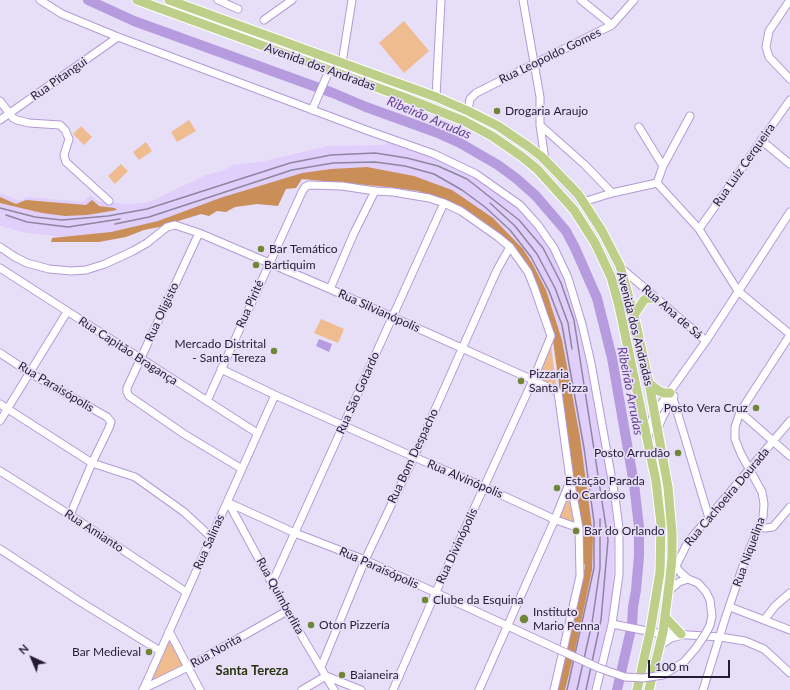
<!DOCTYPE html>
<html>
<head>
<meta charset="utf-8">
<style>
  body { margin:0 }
  #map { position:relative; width:790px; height:690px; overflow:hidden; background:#e7def8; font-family:Lato,sans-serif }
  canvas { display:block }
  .north { position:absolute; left:12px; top:638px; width:40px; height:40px; -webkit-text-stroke:3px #e7def8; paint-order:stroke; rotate:316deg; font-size:11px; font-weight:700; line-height:16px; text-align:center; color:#251b33 }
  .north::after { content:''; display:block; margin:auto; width:14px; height:18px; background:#251b33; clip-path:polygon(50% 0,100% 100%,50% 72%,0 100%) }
  .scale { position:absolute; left:648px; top:660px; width:82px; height:18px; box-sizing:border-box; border:2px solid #251b33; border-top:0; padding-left:5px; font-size:12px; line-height:14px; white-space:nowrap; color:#251b33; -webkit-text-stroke:3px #e7def8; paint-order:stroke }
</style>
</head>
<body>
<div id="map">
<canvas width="790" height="690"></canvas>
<div class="north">N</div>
<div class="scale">100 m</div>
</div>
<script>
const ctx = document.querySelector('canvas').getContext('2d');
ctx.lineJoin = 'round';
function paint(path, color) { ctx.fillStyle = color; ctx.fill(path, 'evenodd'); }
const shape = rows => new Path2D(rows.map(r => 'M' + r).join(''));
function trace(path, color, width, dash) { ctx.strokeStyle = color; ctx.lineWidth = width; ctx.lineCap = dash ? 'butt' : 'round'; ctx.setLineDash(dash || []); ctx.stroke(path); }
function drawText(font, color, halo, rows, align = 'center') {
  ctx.font = font + ' Lato,sans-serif'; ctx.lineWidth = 3.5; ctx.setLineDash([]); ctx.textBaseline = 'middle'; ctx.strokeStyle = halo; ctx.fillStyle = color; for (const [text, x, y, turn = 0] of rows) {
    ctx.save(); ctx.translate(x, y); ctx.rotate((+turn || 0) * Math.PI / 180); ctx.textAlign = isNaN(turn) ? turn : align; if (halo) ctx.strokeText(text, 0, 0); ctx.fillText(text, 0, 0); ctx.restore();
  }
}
paint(shape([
  [387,137,469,170,513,200,533,223,552,250,570,296,580,330,613,503,614,544,612,604,591,690,557,690,586,565,553,326,516,249,415,186,323,179,298,180,251,199,115,234,64,237,27,233,0,226,0,193,19,201,28,197,83,202,90,195,99,202,129,204,149,202,206,175,222,171,233,165,265,161,328,146,386,145]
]), '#e0cffa');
paint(shape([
  [404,21,429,51,404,73,379,43],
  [189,120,196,131,177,142,171,132],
  [81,126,92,137,84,145,73,134],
  [146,142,152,151,139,160,133,152],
  [121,164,128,171,115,184,108,176],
  [321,319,344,329,338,343,314,333],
  [550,339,557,390,535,379],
  [570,484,576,526,558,519],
  [170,640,182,665,151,681]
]), '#efbc90');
paint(shape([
  [367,167,414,176,452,190,493,218,523,249,532,263,546,290,562,340,580,437,593,535,592,570,577,641,565,690,557,690,576,612,585,566,583,561,552,333,539,295,511,246,447,202,418,191,387,187,302,179,296,188,286,189,278,206,257,204,235,207,226,212,217,211,209,216,201,214,159,227,144,230,126,237,99,242,51,242,52,238,111,232,158,221,220,198,302,173,331,169],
  [0,197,16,204,26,200,86,205,92,200,99,206,115,208,117,210,87,215,65,216,42,213,0,203]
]), '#ca8f58');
paint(shape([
  [319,339,332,344,329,352,316,346]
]), '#b69bdf');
trace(shape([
  [88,0,134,21,333,93,366,107,438,133,460,143,498,165,517,179,536,196,566,231,575,248,597,298,612,358,634,484,639,527,639,556,636,590,633,607,632,625,617,690]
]), '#b69bdf', 10);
const minor = shape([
  [40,0,62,14,118,37,366,130,434,154,476,174,520,205,538,225,554,248,568,278,582,324,591,363,615,497,619,528,619,575,612,624,596,690],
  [218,0,238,9],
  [523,0,540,97,540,125,545,160],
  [581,0,612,25],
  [790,0,769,31,766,47,769,57,790,79],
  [264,20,292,0],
  [343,76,342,63,352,0],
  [436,97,441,0],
  [0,101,13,118,17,120,29,123,60,125,65,130,69,139,64,155,66,162,109,201],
  [312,110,329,71],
  [468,111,470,99,476,93,612,25,634,0],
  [0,120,118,37],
  [540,125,585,165,612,193],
  [639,127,663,166],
  [761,140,790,164],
  [657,183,699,229,738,291,790,334],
  [657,183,663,166,690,116],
  [583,202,612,193,657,183],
  [699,229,790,100],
  [199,233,127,388,127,392,129,396,184,434,242,469],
  [0,247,15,257,27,263,49,269,71,271,86,270,105,264,133,251,147,243,167,227,175,225,199,233,330,289,533,380,558,392,570,479,579,528,580,576,554,690],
  [620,267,706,341],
  [0,268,257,433],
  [330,289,354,233,375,191],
  [0,353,30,373,107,417,111,422,109,428,92,463,70,515],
  [221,369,275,395,414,457,484,487,556,520,579,528],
  [673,398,709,518],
  [207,401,302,192,305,187,309,185,342,186,375,191,393,192,429,198,444,203,461,211,498,237,510,247,528,272,534,287,551,336,533,380,435,594,393,690],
  [0,404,92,463,135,477,184,512,211,537],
  [740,412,790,456],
  [0,421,67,312],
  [657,430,663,416,674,396],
  [648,438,651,423,654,414,706,341,790,212],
  [0,471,70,515,186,592],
  [227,502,295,533,365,560,553,647],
  [228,502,287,611,334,690],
  [759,527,766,528,773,527,790,507],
  [0,549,79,601,160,651],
  [676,567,681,573,688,579,698,583,706,592],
  [671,576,688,542,790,421],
  [272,583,444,203],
  [669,591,679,582,688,579],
  [730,607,790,630],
  [765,619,775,606,790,593],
  [612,624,657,633,720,637,745,641,764,649,790,673],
  [169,631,200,690],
  [659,646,671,638,679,636],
  [321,667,365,560,414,457,497,270,510,247],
  [143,689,188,667,287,611],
  [143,690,275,395],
  [302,690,326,676,361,690],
  [479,690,555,519,570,481],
  [703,690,725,619,745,560,763,517,764,504,762,492,741,454,735,439,735,427,740,412,790,335]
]);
const major = shape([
  [137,0,406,98,464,121,492,136,521,156,537,169,574,210,595,243,611,277,619,306,656,481,661,524,660,572,650,632,637,690],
  [169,0,436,97,468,111,498,126,529,147,542,157,578,194,602,231,620,266,634,315,649,383,668,487,672,533,672,557,670,577,663,632,649,690],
  [634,315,644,300,647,298,656,299],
  [649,383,659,391,664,393,670,393],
  [665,617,681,634]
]);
trace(minor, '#b39ad7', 9);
trace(major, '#fff', 11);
trace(minor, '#fff', 7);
trace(major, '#bdcf88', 9);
trace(shape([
  [490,203,515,226,537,254,555,288,568,323,572,349],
  [0,208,35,217,62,220,108,216,147,209,290,163,331,155,375,153,407,158,438,166,467,179,519,220,543,248,561,283,574,320,608,540,601,620,586,690],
  [6,215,27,222,68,227,120,219],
  [115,224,149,217,292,170,333,163,375,162,405,166,434,174,462,190,485,207,510,230,531,257,549,291,562,325,584,448,594,522,594,568,567,690],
  [577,690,592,623,600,568,600,519]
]), '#8e859e', 1.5);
const minorBridge = shape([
  [553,647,599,668,625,677,643,678,663,675,684,662,696,648,706,633,710,625,712,616,710,600,706,592]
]);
trace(minorBridge, '#b39ad7', 9, []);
trace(minorBridge, '#fff', 7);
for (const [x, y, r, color] of [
  [497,111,4,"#708637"],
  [261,249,4,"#708637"],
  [256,265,4,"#708637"],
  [274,351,4,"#708637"],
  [521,381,4,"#708637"],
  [756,408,4,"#708637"],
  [678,453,4,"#708637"],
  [557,488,4,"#708637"],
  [576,531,4,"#708637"],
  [425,600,4,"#708637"],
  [524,619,5,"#708637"],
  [311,625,4,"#708637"],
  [149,652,4,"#708637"],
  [342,675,4,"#708637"]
]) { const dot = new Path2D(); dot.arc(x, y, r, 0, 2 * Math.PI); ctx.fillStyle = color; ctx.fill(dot); trace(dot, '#e7def8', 1.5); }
drawText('12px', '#251b33', '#e7def8', [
  ["Rua Leopoldo Gomes",550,56,-26],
  ["Avenida dos Andradas",320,67,20],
  ["Rua Pitangui",59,79,-35],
  ["Rua Luiz Cerqueira",744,165,-55],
  ["Rua Pirité",250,304,-66],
  ["Rua Silvianópolis",379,311,24],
  ["Rua Oligisto",162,312,-65],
  ["Rua Ana de Sá",672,312,41],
  ["Avenida dos Andradas",635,329,76],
  ["Rua Capitão Bragança",128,351,33],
  ["Rua Paraisópolis",56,387,31],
  ["Rua São Gotardo",358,393,-66],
  ["Rua Bom Despacho",413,456,-65],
  ["Rua Alvinópolis",465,479,23],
  ["Rua Cachoeira Dourada",727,497,-50],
  ["Rua Amianto",94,531,33],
  ["Rua Salinas",209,542,-66],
  ["Rua Divinópolis",457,546,-65],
  ["Rua Niquelina",749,552,-70],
  ["Rua Paraisópolis",379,568,24],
  ["Rua Quimberlita",280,596,61],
  ["Rua Norita",216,651,-29]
]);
drawText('12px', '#251b33', '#e7def8', [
  ["Drogaria Araujo",505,111],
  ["Bar Temático",269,249],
  ["Bartiquim",264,265],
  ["Mercado Distrital",266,344,"right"],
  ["- Santa Tereza",266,358,"right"],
  ["Pizzaria",529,374],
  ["Santa Pizza",529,388],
  ["Posto Vera Cruz",748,408,"right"],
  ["Posto Arrudâo",670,453,"right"],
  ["Estação Parada",565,481],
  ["do Cardoso",565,495],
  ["Bar do Orlando",584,531],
  ["Clube da Esquina",433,600],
  ["Instituto",533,612],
  ["Mario Penna",533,626],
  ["Oton Pizzería",319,625],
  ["Bar Medieval",141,652,"right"],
  ["Baianeira",350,675]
], 'left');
drawText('italic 13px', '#653f91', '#e7def8', [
  ["Ribeirão Arrudas",429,118,23],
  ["Ribeirão Arrudas",630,391,79]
]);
drawText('bold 13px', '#29330d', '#e7def8', [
  ["Santa Tereza",252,671]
]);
</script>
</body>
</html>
